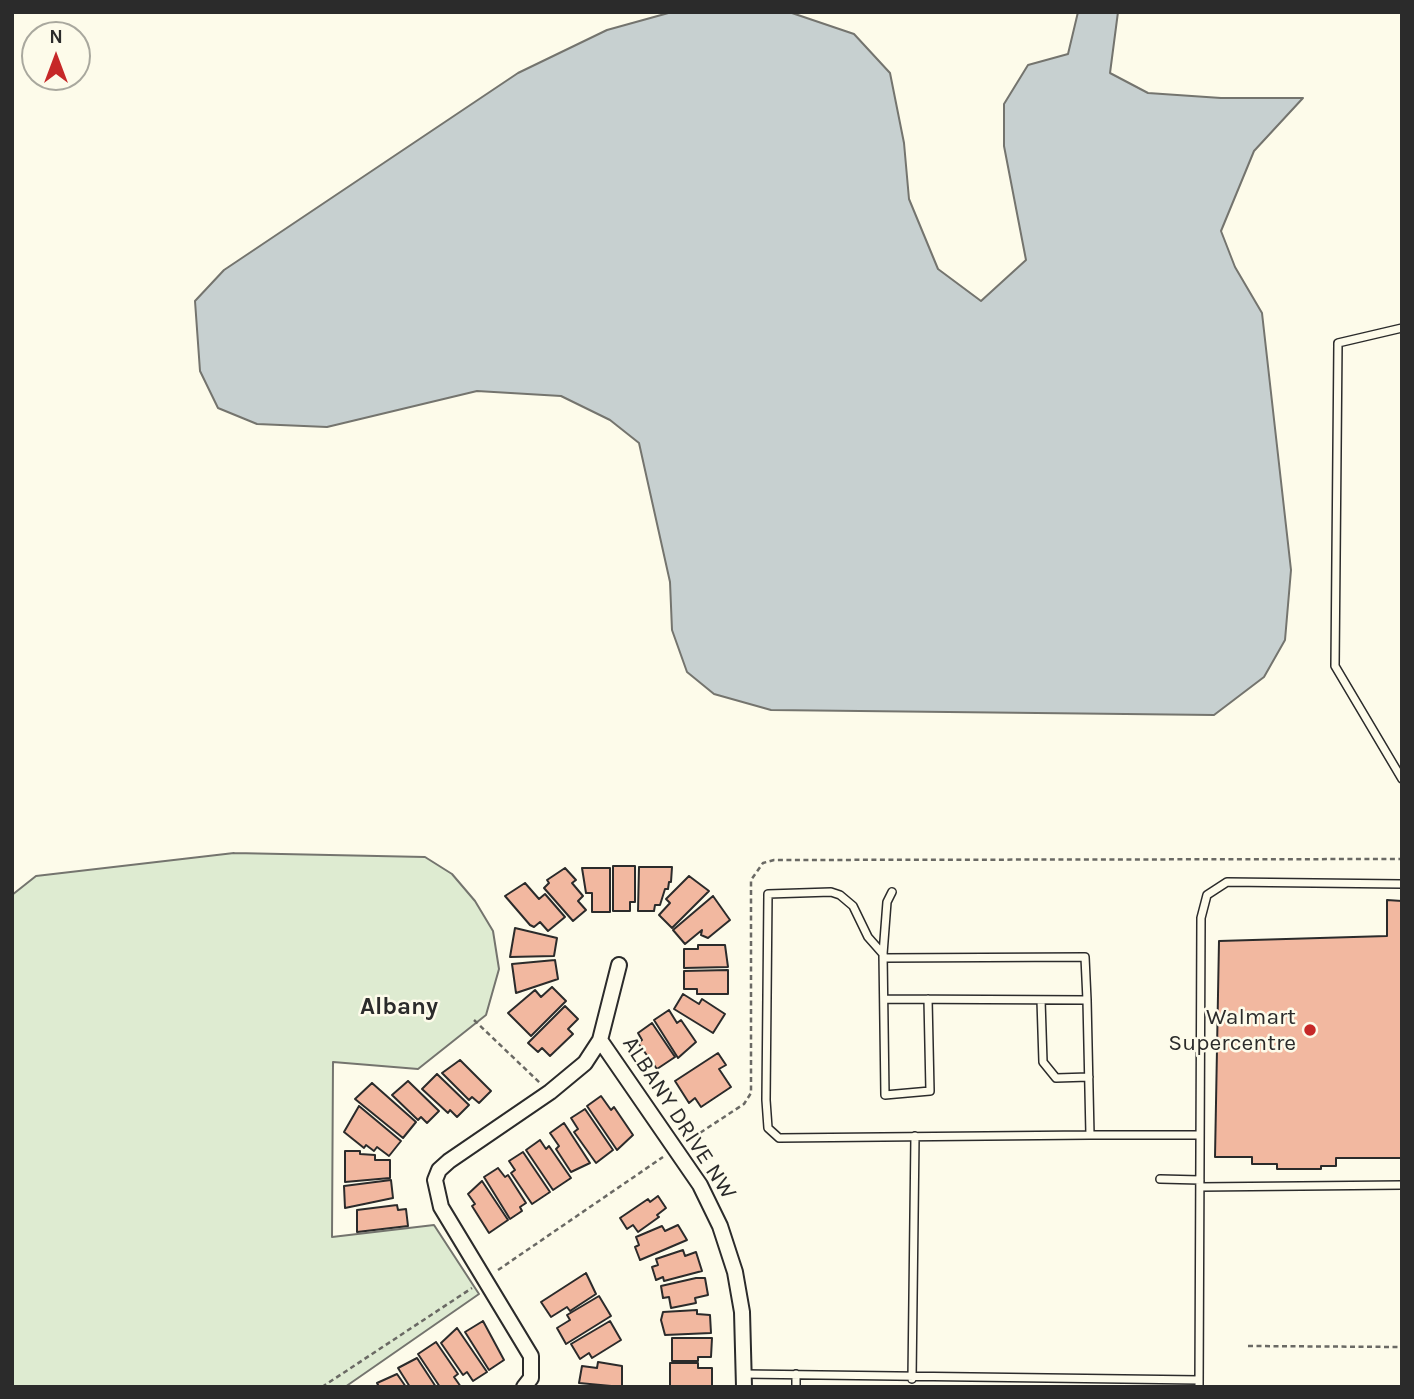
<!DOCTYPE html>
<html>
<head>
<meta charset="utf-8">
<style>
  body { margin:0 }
  #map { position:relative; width:1414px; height:1399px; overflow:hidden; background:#fdfbea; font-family:Karla,sans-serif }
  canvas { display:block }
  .frame { position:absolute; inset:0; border:14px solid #2b2b2b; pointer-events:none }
  .north { position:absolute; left:21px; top:21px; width:70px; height:70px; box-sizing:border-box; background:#fdfbea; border:2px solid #a9a89e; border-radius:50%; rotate:0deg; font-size:19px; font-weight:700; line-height:28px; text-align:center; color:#2b2b2b }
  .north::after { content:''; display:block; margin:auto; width:24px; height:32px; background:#c62828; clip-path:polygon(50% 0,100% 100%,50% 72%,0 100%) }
</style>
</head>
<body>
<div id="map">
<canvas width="1414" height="1399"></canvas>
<div class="frame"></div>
<div class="north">N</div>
</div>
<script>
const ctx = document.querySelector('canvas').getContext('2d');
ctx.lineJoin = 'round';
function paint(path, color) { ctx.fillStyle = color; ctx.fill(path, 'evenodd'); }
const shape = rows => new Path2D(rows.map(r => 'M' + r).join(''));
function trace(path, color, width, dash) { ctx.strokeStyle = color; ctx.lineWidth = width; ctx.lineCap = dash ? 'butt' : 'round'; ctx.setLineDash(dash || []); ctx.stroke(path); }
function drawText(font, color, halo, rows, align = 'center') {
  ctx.font = font + ' Karla,sans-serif'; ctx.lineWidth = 5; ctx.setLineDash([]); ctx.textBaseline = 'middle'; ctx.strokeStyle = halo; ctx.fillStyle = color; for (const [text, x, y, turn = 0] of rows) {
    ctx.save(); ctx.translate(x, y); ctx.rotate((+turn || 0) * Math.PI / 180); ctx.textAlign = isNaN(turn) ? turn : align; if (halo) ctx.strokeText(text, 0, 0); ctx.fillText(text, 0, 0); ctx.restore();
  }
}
const green = shape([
  [234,853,425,857,452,874,475,901,493,931,499,969,486,1015,418,1069,333,1062,332,1237,434,1225,479,1294,345,1387,12,1387,12,895,36,876,234,853]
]);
paint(green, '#deebd1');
trace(green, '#74746e', 2);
const water = shape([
  [672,12,789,12,854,34,890,73,904,143,909,199,938,269,981,301,1026,260,1004,146,1004,104,1028,65,1068,54,1078,12,1118,12,1110,73,1148,93,1221,98,1303,98,1254,151,1221,231,1235,267,1262,313,1291,570,1285,640,1264,677,1214,715,771,710,714,694,687,672,672,630,670,582,639,443,610,420,561,396,477,391,327,427,257,424,218,408,200,371,195,301,224,270,518,73,607,30,672,12]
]);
paint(water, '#c7d0d0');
trace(water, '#74746e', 2);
const building = shape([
  [613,866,635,866,635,902,630,902,630,911,613,911,613,866],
  [639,867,672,867,671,882,669,882,668,889,665,889,660,905,655,905,654,911,638,911,639,867],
  [565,868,576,880,572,883,583,896,578,901,586,910,573,921,544,888,549,883,547,880,565,868],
  [582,868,610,868,610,912,592,912,592,893,586,893,582,868],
  [689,876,709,891,672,928,659,915,670,903,666,899,689,876],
  [525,883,539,899,545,894,565,917,548,931,540,922,534,927,530,925,505,896,525,883],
  [713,896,730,920,708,938,701,935,702,930,685,944,673,930,713,896],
  [1387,900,1402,901,1402,1158,1336,1158,1336,1166,1321,1166,1321,1169,1277,1169,1277,1164,1252,1164,1252,1157,1215,1157,1219,941,1387,936,1387,900],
  [515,928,557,938,554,956,510,957,515,928],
  [698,945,725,945,728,967,684,968,684,949,698,949,698,945],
  [555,960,558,979,516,993,512,964,555,960],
  [728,970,728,994,697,994,697,989,684,989,684,971,728,970],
  [552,987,566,1001,531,1036,508,1013,535,990,541,997,552,987],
  [683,994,699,1004,702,999,725,1014,713,1033,674,1009,683,994],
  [565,1006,578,1019,568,1029,573,1034,550,1056,542,1048,538,1052,528,1043,565,1006],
  [669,1010,677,1023,681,1020,696,1042,678,1058,654,1020,669,1010],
  [652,1023,675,1057,657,1069,638,1043,642,1040,638,1033,652,1023],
  [718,1053,726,1065,719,1069,731,1087,701,1107,695,1098,689,1103,675,1081,718,1053],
  [460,1060,491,1091,479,1103,472,1097,469,1100,442,1073,460,1060],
  [437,1074,469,1105,457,1117,450,1110,448,1113,422,1089,437,1074],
  [408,1081,439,1111,427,1123,421,1117,418,1120,392,1095,408,1081],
  [372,1083,416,1122,403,1138,355,1099,372,1083],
  [601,1096,611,1110,614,1107,633,1135,617,1150,587,1106,601,1096],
  [359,1106,401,1141,389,1156,377,1147,374,1151,366,1145,364,1148,344,1132,359,1106],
  [585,1109,613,1150,596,1163,574,1132,578,1129,571,1118,585,1109],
  [564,1123,590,1163,571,1172,556,1149,559,1146,550,1133,564,1123],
  [540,1140,546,1149,549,1146,571,1178,553,1190,526,1150,540,1140],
  [345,1151,360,1151,360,1154,375,1155,375,1160,390,1160,390,1178,345,1182,345,1151],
  [523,1152,550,1192,532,1204,511,1173,515,1170,509,1161,523,1152],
  [498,1168,505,1177,508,1175,526,1203,520,1207,522,1211,510,1219,484,1177,498,1168],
  [391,1180,393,1198,345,1208,344,1186,391,1180],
  [482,1181,508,1220,489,1233,472,1206,475,1204,468,1194,482,1181],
  [658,1196,666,1208,657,1215,659,1217,638,1232,633,1225,627,1229,620,1218,648,1199,650,1202,658,1196],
  [397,1205,398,1210,406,1209,408,1226,357,1232,357,1210,397,1205],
  [678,1225,687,1240,640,1260,635,1247,639,1245,636,1237,662,1226,665,1231,678,1225],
  [683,1250,685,1256,696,1252,702,1271,664,1281,663,1277,656,1280,652,1267,658,1265,656,1259,683,1250],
  [586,1273,596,1294,570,1311,567,1307,551,1317,541,1302,586,1273],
  [696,1278,705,1278,708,1295,695,1298,696,1303,671,1308,669,1297,663,1298,661,1286,696,1278],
  [599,1296,611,1316,566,1344,557,1328,570,1320,567,1315,599,1296],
  [697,1310,697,1314,710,1315,711,1333,665,1335,661,1320,663,1312,697,1310],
  [483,1321,504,1360,489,1370,465,1332,483,1321],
  [610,1321,621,1340,592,1358,589,1353,580,1359,571,1344,610,1321],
  [457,1328,487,1372,473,1381,467,1372,463,1375,441,1343,457,1328],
  [672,1338,712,1338,711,1357,698,1357,698,1361,672,1361,672,1338],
  [436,1342,458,1374,454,1377,461,1387,440,1387,418,1354,436,1342],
  [417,1358,436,1387,410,1387,398,1368,417,1358],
  [598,1362,622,1366,622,1387,579,1383,582,1366,597,1368,598,1362],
  [670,1363,698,1363,698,1368,712,1368,712,1386,670,1386,670,1363],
  [397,1374,406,1387,379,1387,377,1383,397,1374]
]);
paint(building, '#f2b8a0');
trace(building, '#2b2b2b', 2);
const service = shape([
  [1402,328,1338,343,1335,666,1402,779],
  [892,892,887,902,883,954,885,1095,930,1091,928,999],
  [883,954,868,937,853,906,840,895,831,892,768,894,766,1100,768,1128,779,1138,1090,1135],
  [883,958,1085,957,1087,1000],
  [885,999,1087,1000,1090,1135,1200,1135],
  [1041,1000,1043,1062,1056,1078,1089,1077],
  [1160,1179,1200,1180],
  [1200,1187,1402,1185],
  [744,1374,1199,1380],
  [912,1379,915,1136],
  [796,1387,796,1374],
  [1199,1387,1201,918,1207,895,1227,882,1402,884]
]);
const minor = shape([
  [600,1040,700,1185,720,1226,735,1272,742,1312,744,1387],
  [524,1387,531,1378,531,1356,441,1207,435,1180,439,1170,449,1161,550,1092,585,1063,600,1040,619,965]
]);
trace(service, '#2b2b2b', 10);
trace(minor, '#2b2b2b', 18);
trace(shape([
  [474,1020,540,1083],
  [686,1142,744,1104,751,1093,751,880,763,863,774,860,1402,859],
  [498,1270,663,1157],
  [1248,1346,1402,1347],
  [322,1387,472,1288]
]), '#6a6964', 2.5, [5, 3.5]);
trace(service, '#fdfbea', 7);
trace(minor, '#fdfbea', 14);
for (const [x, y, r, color] of [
  [1310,1030,7,"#c62828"]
]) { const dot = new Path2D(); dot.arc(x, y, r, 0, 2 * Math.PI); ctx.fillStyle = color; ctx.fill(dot); trace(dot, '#fdfbea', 2.5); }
drawText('23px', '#2b2b2b', '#fdfbea', [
  ["Walmart",1296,1017],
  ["Supercentre",1296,1043]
], 'right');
drawText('23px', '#2b2b2b', '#fdfbea', [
  ["ALBANY DRIVE NW",679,1118,57]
]);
drawText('bold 24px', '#2b2b2b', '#fdfbea', [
  ["Albany",399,1007]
]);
</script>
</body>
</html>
